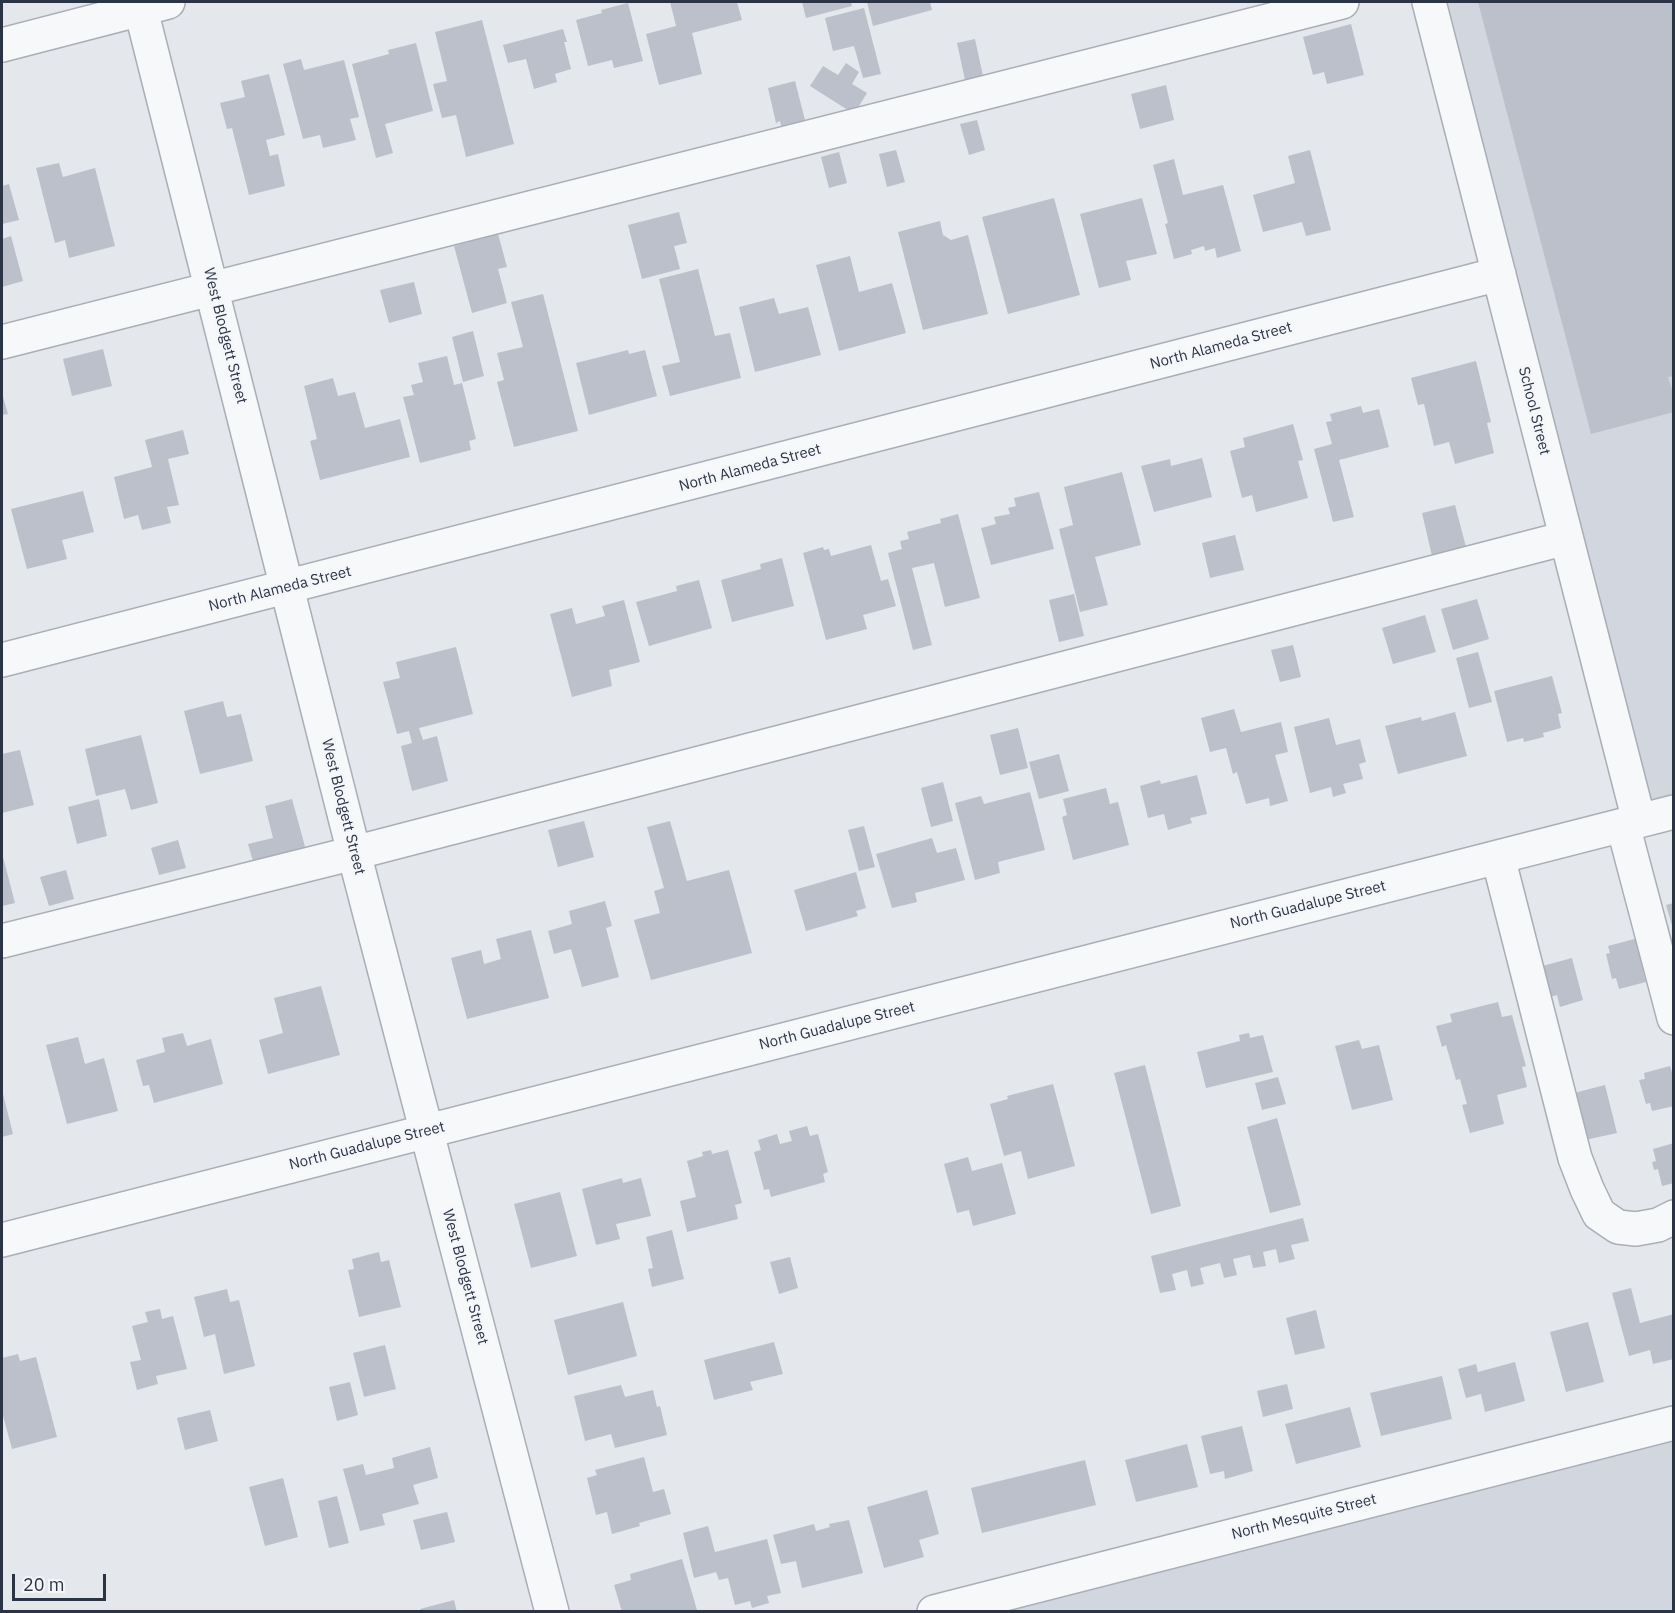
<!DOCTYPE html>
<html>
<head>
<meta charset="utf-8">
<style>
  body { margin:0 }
  #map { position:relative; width:1675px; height:1613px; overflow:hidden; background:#e4e7ec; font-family:"IBM Plex Sans",sans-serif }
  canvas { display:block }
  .frame { position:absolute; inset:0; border:3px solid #2b3445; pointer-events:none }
  .scale { position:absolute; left:12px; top:1574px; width:94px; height:27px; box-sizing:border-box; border:3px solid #2b3445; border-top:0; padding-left:8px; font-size:18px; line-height:21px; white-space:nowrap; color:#2b3445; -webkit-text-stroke:4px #f4f6f9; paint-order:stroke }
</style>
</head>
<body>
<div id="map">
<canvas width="1675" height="1613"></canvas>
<div class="frame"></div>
<div class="scale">20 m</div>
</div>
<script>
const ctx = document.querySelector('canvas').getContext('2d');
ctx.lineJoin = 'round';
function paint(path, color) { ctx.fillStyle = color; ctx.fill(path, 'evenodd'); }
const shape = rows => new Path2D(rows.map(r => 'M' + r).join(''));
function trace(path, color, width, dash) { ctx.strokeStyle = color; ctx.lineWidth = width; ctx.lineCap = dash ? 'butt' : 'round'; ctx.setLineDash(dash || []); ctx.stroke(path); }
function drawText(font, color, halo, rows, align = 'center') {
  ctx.font = font + ' "IBM Plex Sans",sans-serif'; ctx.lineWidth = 5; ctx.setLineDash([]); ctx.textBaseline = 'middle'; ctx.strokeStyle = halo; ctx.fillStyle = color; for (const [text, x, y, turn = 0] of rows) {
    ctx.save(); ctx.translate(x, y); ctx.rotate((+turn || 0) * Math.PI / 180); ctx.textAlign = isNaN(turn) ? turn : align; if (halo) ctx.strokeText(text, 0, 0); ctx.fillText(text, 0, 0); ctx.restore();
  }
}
paint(shape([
  [1429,2,1673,2,1673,812,1639,821],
  [1673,1423,1673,1611,934,1612]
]), '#d2d6de');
paint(shape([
  [670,2,737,2,742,20,692,33,702,74,659,85,646,34,676,26],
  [802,2,851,2,852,6,806,18],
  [867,2,930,2,932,10,873,26],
  [1478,2,1674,2,1674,376,1668,377,1674,396,1674,412,1591,434],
  [628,3,643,61,614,68,612,60,588,66,576,20,602,13,601,10],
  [864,8,881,74,863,78,854,46,833,51,825,18],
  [482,20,514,144,466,157,456,115,442,118,433,84,447,81,435,32],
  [1351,24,1364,75,1327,84,1324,72,1313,75,1303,37],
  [563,29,567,42,564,42,571,69,555,74,557,82,534,89,526,59,508,63,503,45],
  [975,39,983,76,965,80,957,43],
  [416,43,433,111,385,124,393,153,376,158,352,64,389,54,388,50],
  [301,59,304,70,344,60,359,117,350,119,356,140,323,148,320,135,303,139,283,64],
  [846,63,859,72,852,84,867,93,854,114,810,86,823,66,838,75],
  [269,74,285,135,266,140,270,156,278,154,285,186,249,195,232,128,227,129,220,103,245,97,241,81],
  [795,81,806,124,782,130,780,121,776,123,768,88],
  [1166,85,1174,120,1140,129,1131,94],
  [977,120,985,150,969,155,960,124],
  [896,150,905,182,887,187,879,154],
  [1310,150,1331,230,1306,236,1302,222,1263,232,1253,195,1295,183,1288,156],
  [839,152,847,183,829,188,821,157],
  [1174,159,1183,195,1223,185,1241,251,1217,258,1215,248,1205,251,1204,246,1191,250,1192,254,1174,259,1165,224,1168,223,1153,165],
  [59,163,63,177,95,168,115,246,69,258,65,240,55,243,36,168],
  [9,184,19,220,2,224,2,186],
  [1054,198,1080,295,1008,314,982,217],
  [1142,198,1157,254,1126,261,1131,280,1099,288,1080,214],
  [679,212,687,243,674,246,680,269,642,279,628,225],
  [940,221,943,235,951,240,968,235,988,314,923,330,898,232],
  [498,234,507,267,498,269,507,303,472,313,454,246],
  [11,236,23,281,2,287,2,239],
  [850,256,859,292,892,283,906,333,839,351,816,265],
  [698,269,715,336,730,333,741,378,670,396,662,366,680,362,659,279],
  [414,282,422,314,389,323,380,290],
  [543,294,578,431,514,447,497,382,504,380,497,353,523,347,511,302],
  [774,298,779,314,808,307,821,355,755,372,739,307],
  [473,331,484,376,463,382,452,337],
  [103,349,112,386,72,396,63,359],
  [628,350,629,354,645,350,657,396,589,415,576,363],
  [447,356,454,385,462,383,476,439,469,441,471,450,420,463,403,397,414,395,411,385,423,382,418,363],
  [1476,361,1491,422,1487,423,1494,453,1455,464,1449,442,1434,446,1424,404,1418,405,1411,378],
  [333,378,338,396,355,392,365,428,400,419,410,457,320,480,310,441,317,439,304,386],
  [2,393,8,414,2,415],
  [1361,406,1363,413,1379,409,1389,447,1339,460,1354,517,1333,522,1314,449,1332,444,1326,422,1332,421,1330,414],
  [1293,424,1303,460,1298,461,1308,498,1256,512,1252,495,1242,498,1230,451,1245,447,1243,438],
  [183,430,189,454,168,459,179,505,167,507,171,523,142,530,138,515,124,519,114,477,152,467,145,440],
  [1202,458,1212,497,1154,512,1141,466,1170,459,1171,466],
  [1122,472,1141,545,1095,557,1108,605,1080,612,1059,529,1073,525,1064,487],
  [83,491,94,532,62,540,67,559,27,569,11,509],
  [1039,492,1054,549,991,565,981,528,996,524,994,517,1010,514,1008,508,1016,506,1014,498],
  [1455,505,1466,547,1432,556,1422,513],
  [958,514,980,598,945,607,934,563,912,568,932,645,913,650,888,553,902,549,900,541,909,539,907,532,941,523,940,519],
  [1235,535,1244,570,1210,578,1202,543],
  [871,545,881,581,888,579,896,606,863,615,867,629,826,640,803,553,823,547,824,550,829,549,831,556],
  [782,558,794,606,732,622,721,580,761,569,760,564],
  [699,580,712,628,649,646,636,602,677,591,676,586],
  [1074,594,1084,636,1059,642,1049,600],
  [1477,599,1489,639,1453,650,1441,609],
  [624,600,640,662,609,670,612,686,572,697,550,614,572,608,576,624,605,616,602,606],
  [1425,615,1436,652,1393,664,1382,628],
  [1293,645,1301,677,1280,682,1271,650],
  [456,647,473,714,419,728,423,740,437,736,448,781,412,791,401,746,412,743,409,731,397,734,383,682,400,678,396,662],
  [1478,652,1492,702,1469,708,1456,658],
  [1552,676,1562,713,1558,714,1561,728,1543,733,1544,737,1524,742,1523,738,1507,742,1494,691],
  [223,701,227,717,241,714,253,761,200,774,184,711],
  [1234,709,1241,732,1281,722,1288,752,1275,755,1288,801,1270,806,1269,798,1246,804,1237,772,1233,774,1226,748,1210,752,1201,718],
  [1455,712,1467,756,1398,774,1385,726,1421,717,1422,721],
  [1329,718,1336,745,1360,739,1366,762,1359,764,1363,779,1343,784,1346,793,1333,797,1331,787,1310,793,1294,727],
  [1018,728,1028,768,1000,775,990,735],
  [141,735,158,803,131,810,125,789,96,796,85,749],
  [20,750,34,805,2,813,2,754],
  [1059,754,1069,791,1039,799,1029,762],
  [1197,775,1207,814,1190,818,1192,823,1168,830,1164,814,1148,818,1140,786,1160,780,1161,784],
  [943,782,953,821,931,827,921,788],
  [1106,788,1110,804,1118,802,1129,845,1073,860,1062,817,1067,815,1063,799],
  [1030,792,1045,850,998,862,1000,873,975,880,955,803,981,796,984,804],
  [99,799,107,836,77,844,68,807],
  [292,799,307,854,255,868,248,844,273,838,265,806],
  [584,821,594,857,558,867,548,830],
  [670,821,687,881,729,870,752,953,651,980,634,920,660,913,654,891,664,888,647,827],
  [864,826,875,867,859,871,848,830],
  [932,838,937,853,956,848,965,880,915,893,917,902,892,908,876,854],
  [178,840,186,868,159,875,151,848],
  [2,853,15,903,2,906],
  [66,870,74,899,49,906,40,877],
  [856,872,866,908,856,911,858,916,806,931,794,890],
  [605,901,612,926,606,928,619,977,582,987,571,949,554,954,548,931,572,924,569,911],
  [1674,903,1674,929,1673,929,1666,905],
  [531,930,549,998,467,1019,451,958,481,950,484,964,501,959,496,939],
  [1638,938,1647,971,1643,971,1646,982,1619,989,1616,978,1612,979,1606,954,1610,953,1608,946],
  [1572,958,1583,1000,1560,1007,1557,995,1547,998,1539,967],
  [321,986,340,1055,268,1074,259,1040,283,1033,274,998],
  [1498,1002,1502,1017,1512,1015,1526,1066,1522,1067,1527,1087,1497,1095,1504,1124,1470,1133,1462,1105,1467,1104,1460,1079,1456,1080,1446,1045,1442,1047,1436,1026,1452,1022,1450,1014],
  [183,1033,187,1046,211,1039,223,1084,154,1103,149,1085,143,1086,136,1060,165,1052,162,1038],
  [1249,1033,1250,1038,1263,1035,1273,1072,1206,1088,1197,1052,1240,1041,1239,1035],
  [78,1037,85,1064,104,1058,118,1111,67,1124,46,1045],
  [1359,1040,1362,1049,1379,1045,1393,1100,1352,1110,1335,1046],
  [1145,1065,1181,1206,1151,1214,1114,1073],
  [1670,1066,1674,1079,1674,1106,1652,1111,1650,1103,1646,1104,1639,1080,1645,1079,1644,1073],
  [1278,1077,1286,1104,1262,1110,1255,1083],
  [1053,1084,1075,1166,1028,1179,1021,1151,1004,1156,990,1104,1008,1099,1007,1096],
  [1605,1085,1617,1133,1585,1140,1574,1093],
  [2,1090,13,1134,2,1137],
  [1277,1118,1301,1205,1270,1213,1247,1127],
  [807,1126,810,1136,818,1134,828,1172,823,1174,825,1182,771,1197,769,1189,764,1190,754,1152,761,1150,758,1140,777,1134,780,1144,792,1141,789,1131],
  [1674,1143,1674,1183,1662,1186,1658,1169,1654,1170,1652,1162,1656,1161,1653,1149],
  [711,1150,712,1154,728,1150,742,1203,735,1205,738,1219,687,1232,680,1201,696,1197,687,1161,703,1156,702,1152],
  [968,1157,972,1171,1002,1163,1016,1214,973,1226,969,1210,957,1213,944,1164],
  [622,1178,623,1183,641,1178,651,1216,616,1224,620,1239,596,1245,582,1189],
  [560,1192,577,1256,531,1268,514,1204],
  [1303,1218,1309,1241,1291,1245,1295,1259,1279,1263,1276,1249,1263,1252,1266,1266,1253,1268,1250,1255,1233,1259,1237,1275,1224,1278,1220,1263,1200,1268,1204,1284,1191,1287,1187,1270,1172,1274,1176,1290,1160,1293,1151,1256],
  [672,1230,684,1279,652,1287,648,1269,653,1268,646,1237],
  [379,1252,381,1262,389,1260,401,1307,359,1317,348,1270,354,1269,352,1259],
  [790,1257,798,1288,779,1294,770,1262],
  [1631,1288,1640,1323,1674,1314,1674,1359,1653,1364,1650,1350,1629,1356,1612,1293],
  [227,1289,230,1302,239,1300,255,1366,224,1374,215,1334,204,1337,194,1297],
  [623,1302,637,1356,568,1375,554,1320],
  [160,1309,162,1319,173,1316,187,1369,156,1376,158,1384,137,1390,130,1362,141,1360,132,1326,148,1322,145,1312],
  [1316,1310,1325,1348,1295,1355,1286,1318],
  [1588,1322,1604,1382,1566,1392,1550,1332],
  [774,1342,783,1374,750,1382,753,1390,714,1400,704,1360],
  [385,1345,396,1389,364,1397,353,1353],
  [18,1354,20,1361,36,1357,57,1437,12,1449,2,1412,2,1358],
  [1515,1362,1525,1401,1485,1412,1481,1394,1466,1398,1458,1369,1476,1364,1478,1372],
  [1442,1376,1452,1419,1381,1436,1370,1393],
  [350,1382,358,1415,337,1421,329,1387],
  [1287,1384,1293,1409,1263,1417,1257,1391],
  [621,1385,625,1397,653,1390,657,1407,660,1406,667,1435,615,1448,611,1434,585,1441,574,1396],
  [1350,1407,1361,1447,1296,1464,1285,1424],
  [210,1410,218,1441,185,1450,177,1418],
  [1242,1426,1253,1471,1225,1479,1224,1471,1210,1474,1201,1436],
  [1187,1444,1198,1487,1136,1502,1125,1460],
  [430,1447,438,1478,413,1485,419,1504,382,1514,385,1525,360,1531,343,1469,363,1464,366,1475,394,1468,392,1458],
  [644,1457,653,1492,664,1489,671,1514,639,1523,640,1526,612,1534,607,1512,596,1515,587,1478,597,1475,595,1470],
  [1085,1460,1096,1505,982,1533,971,1488],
  [283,1478,298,1537,265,1546,249,1487],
  [927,1490,939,1534,919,1540,924,1557,884,1568,867,1507],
  [337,1496,349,1543,329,1548,318,1501],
  [447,1512,455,1542,421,1550,413,1520],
  [849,1520,863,1573,802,1588,796,1561,781,1564,773,1535,814,1524,816,1531,830,1527,829,1524],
  [708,1526,715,1552,767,1539,781,1593,767,1596,769,1603,752,1608,750,1601,735,1605,728,1578,719,1580,716,1572,694,1578,683,1533],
  [682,1559,697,1610,622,1612,614,1585,631,1580,630,1574],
  [454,1600,457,1612,421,1612,420,1609]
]), '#bbc0ca');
const minor = shape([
  [139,2,354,853,552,1612],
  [1429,2,1639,821],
  [2,45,168,2],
  [2,342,1342,2],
  [2,660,1499,274],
  [1623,825,1674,1018],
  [1498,857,1575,1158,1587,1189,1599,1214,1618,1227,1636,1229,1658,1225,1674,1217],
  [2,941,354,853,1566,538],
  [2,1240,1674,812],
  [934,1612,1674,1423]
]);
trace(minor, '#a9aeb7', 36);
trace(minor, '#f7f8fa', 33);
drawText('15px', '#2b3445', '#f4f6f9', [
  ["West Blodgett Street",225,336,76],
  ["North Alameda Street",1221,346,-15],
  ["School Street",1534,411,76],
  ["North Alameda Street",750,468,-15],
  ["North Alameda Street",280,589,-14],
  ["West Blodgett Street",343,807,76],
  ["North Guadalupe Street",1308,905,-14],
  ["North Guadalupe Street",837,1026,-14],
  ["North Guadalupe Street",367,1146,-14],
  ["West Blodgett Street",465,1277,75],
  ["North Mesquite Street",1304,1517,-14]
]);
</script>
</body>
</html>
